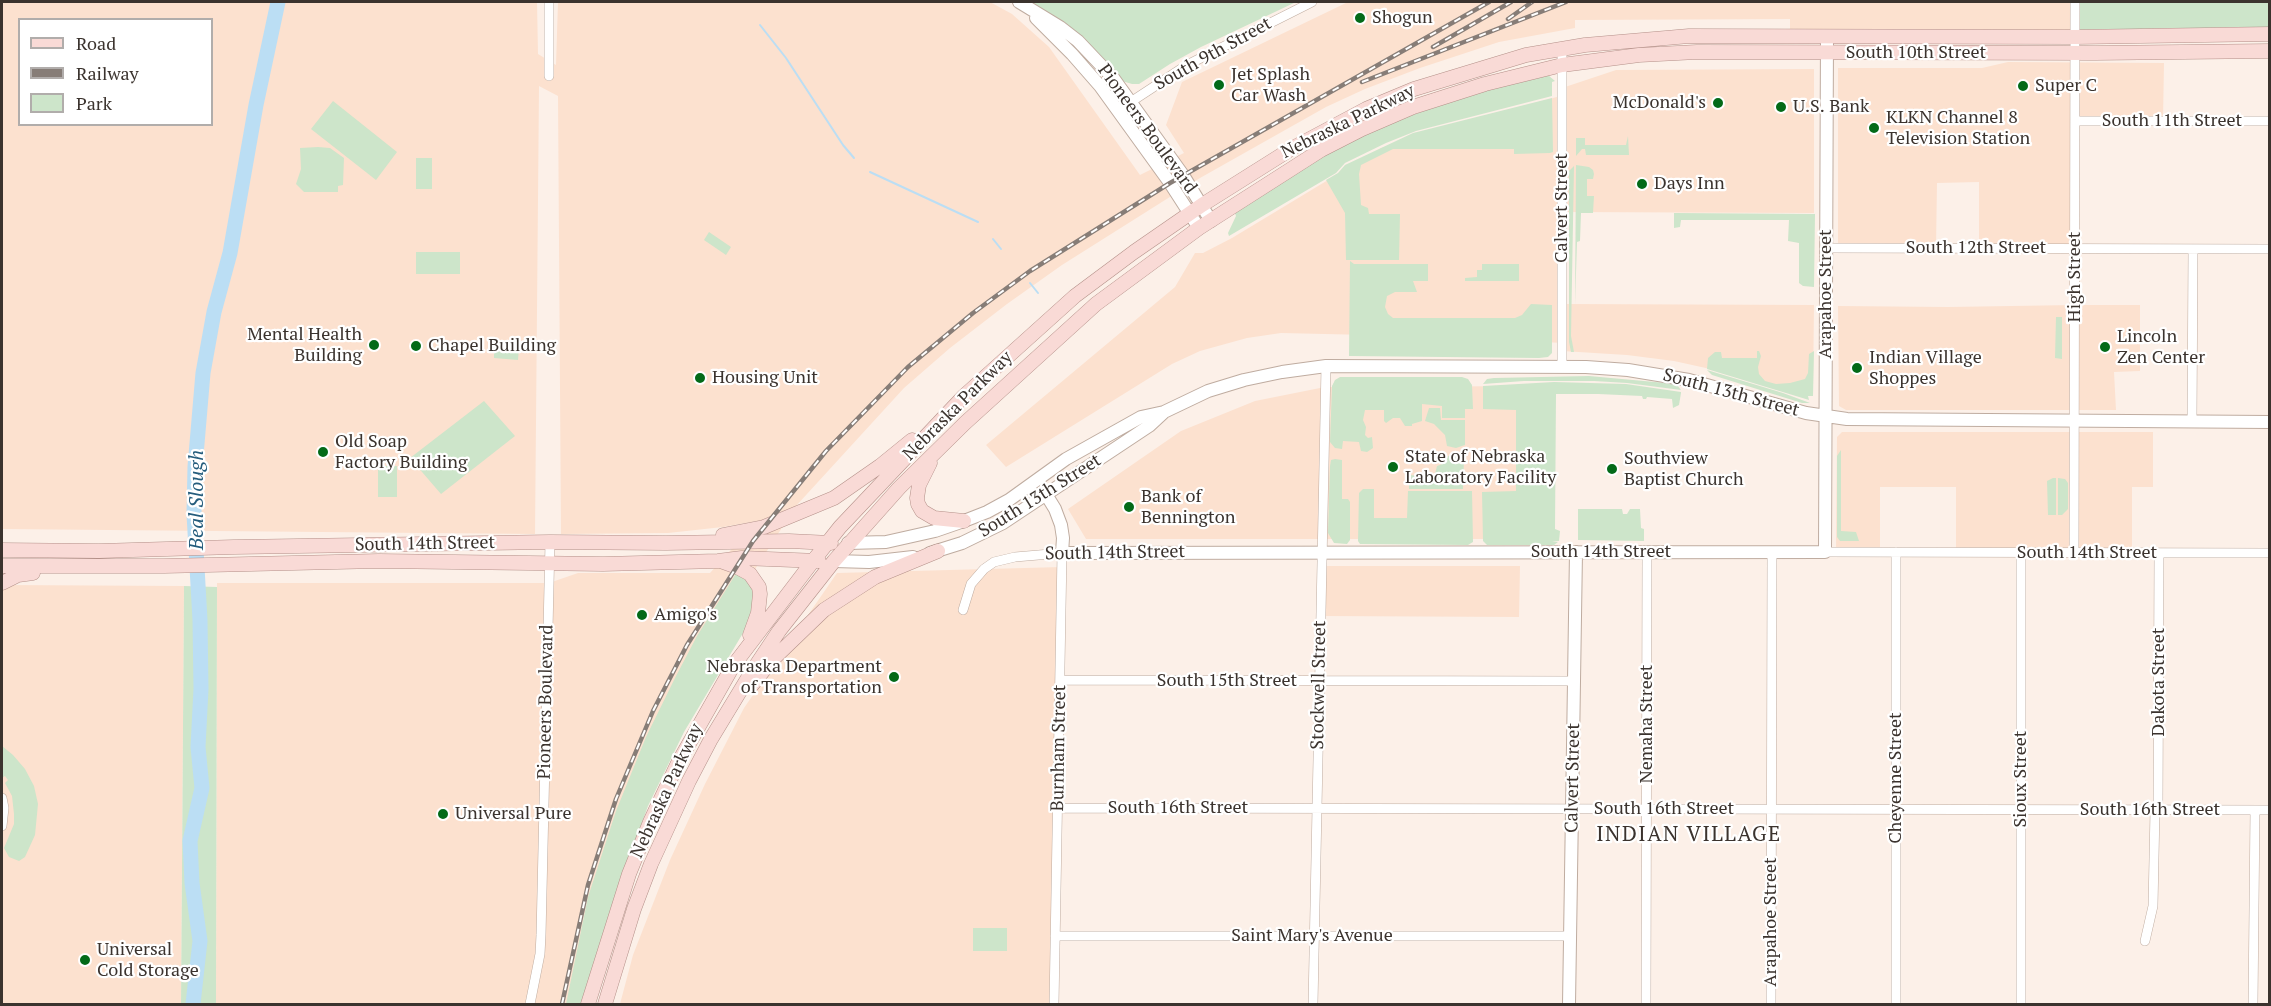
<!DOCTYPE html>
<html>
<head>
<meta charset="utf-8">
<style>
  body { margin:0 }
  #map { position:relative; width:2271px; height:1006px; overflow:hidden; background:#fcf0e8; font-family:"PT Serif",serif }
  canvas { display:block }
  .frame { position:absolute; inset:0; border:3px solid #3b332e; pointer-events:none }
  .legend { position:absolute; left:18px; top:18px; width:195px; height:108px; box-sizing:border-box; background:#fff; border:2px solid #b1adab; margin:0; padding:8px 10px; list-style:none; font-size:18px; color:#3b332e }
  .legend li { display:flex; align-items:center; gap:12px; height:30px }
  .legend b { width:30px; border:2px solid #b1adab }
</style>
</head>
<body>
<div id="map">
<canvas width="2271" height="1006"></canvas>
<div class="frame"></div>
<ul class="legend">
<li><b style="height:8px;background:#f9dad6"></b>Road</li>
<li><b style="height:8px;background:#877d77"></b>Railway</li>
<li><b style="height:16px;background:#cde5ca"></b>Park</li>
</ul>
</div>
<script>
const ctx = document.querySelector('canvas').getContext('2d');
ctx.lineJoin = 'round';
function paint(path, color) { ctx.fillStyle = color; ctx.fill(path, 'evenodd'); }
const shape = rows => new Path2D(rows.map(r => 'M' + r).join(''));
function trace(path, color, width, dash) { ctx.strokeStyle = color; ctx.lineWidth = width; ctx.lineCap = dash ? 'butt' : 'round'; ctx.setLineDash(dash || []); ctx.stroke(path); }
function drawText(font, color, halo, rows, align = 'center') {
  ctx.font = font + ' "PT Serif",serif'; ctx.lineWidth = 4.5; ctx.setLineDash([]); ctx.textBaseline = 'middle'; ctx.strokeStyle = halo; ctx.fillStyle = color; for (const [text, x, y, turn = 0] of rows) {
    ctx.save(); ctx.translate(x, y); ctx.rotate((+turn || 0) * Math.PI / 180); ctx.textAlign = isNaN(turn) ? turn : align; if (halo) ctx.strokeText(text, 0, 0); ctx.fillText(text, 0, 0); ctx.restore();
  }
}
paint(shape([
  [2,2,537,2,538,54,556,65,558,2,990,2,1012,14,1049,47,1140,175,1184,153,1166,125,1182,82,1348,2,2075,2,2075,30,1790,30,1790,19,1575,20,1575,28,1499,42,1420,68,1365,89,1326,107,1200,178,1062,265,1007,304,950,348,904,388,796,506,677,690,573,1004,216,1004,217,583,549,583,578,573,710,573,757,521,723,527,668,533,561,534,558,96,539,86,535,534,2,529],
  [20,20,212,20,212,124,20,124],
  [2008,62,2164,63,2163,120,2075,121,2075,248,1979,248,1979,182,1937,183,1936,248,1838,248,1838,68,1982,68],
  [1814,69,1814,213,1563,212,1563,304,1814,305,1813,389,1806,398,1733,374,1674,361,1627,355,1562,351,1562,343,1456,337,1281,333,1247,338,1200,351,1172,364,1006,467,986,445,1175,287,1195,253,1203,253,1232,238,1381,148,1560,96,1562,88,1616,70],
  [2075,305,2140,305,2140,371,2114,372,2116,410,1846,410,1839,406,1838,306,1948,307],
  [1550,386,1548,539,1086,539,1068,509,1181,431,1255,401,1325,387],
  [1842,432,2153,432,2153,487,2132,487,2132,553,1956,553,1956,487,1880,487,1880,553,1836,552,1837,437],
  [1321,566,1520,566,1519,617,1320,616],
  [1062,567,1054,1004,620,1004,633,955,670,860,705,784,744,708,837,573],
  [2,585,184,586,181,1004,2,1004]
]), '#fce1cf');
paint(shape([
  [1030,2,1296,2,1201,47,1170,64,1139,84,1132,84,1122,81,1063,24],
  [2075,2,2269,2,2269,27,2075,30],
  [1548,75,1555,81,1552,82,1552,96,1416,131,1386,143,1345,163,1336,173,1229,236,1228,233,1236,216,1235,213,1258,195,1305,165,1382,126,1482,90],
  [1552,98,1553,152,1550,153,1514,154,1514,149,1393,149,1361,165,1359,174,1361,205,1368,208,1369,214,1400,214,1399,260,1346,260,1345,213,1326,180,1338,173,1345,165,1413,133],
  [333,101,397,152,376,180,311,129],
  [1628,136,1629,155,1586,155,1585,149,1582,149,1576,156,1576,138,1585,138,1585,145,1626,145],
  [318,147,330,148,344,158,343,185,338,186,338,192,304,192,296,184,301,169,300,148],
  [416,158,432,158,432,189,416,189],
  [1576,165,1589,167,1593,170,1594,174,1593,179,1587,179,1587,196,1594,196,1593,213,1581,213,1580,241,1577,242,1575,305],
  [1574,166,1571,336,1574,352,1571,352,1569,342,1569,171],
  [1674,213,1815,214,1814,287,1803,286,1799,283,1799,243,1788,241,1789,220,1681,220,1680,227,1674,228],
  [709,232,731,247,726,255,704,240],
  [416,252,460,252,460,274,416,274],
  [1350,261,1354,264,1428,264,1428,281,1413,281,1417,292,1395,292,1387,296,1385,307,1388,314,1393,318,1515,318,1522,315,1531,304,1552,305,1552,353,1548,357,1539,358,1349,356],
  [1482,264,1519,264,1519,281,1465,281,1465,278,1477,277,1477,270,1482,270],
  [2056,317,2062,317,2062,359,2055,358],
  [494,346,519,348,518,360,494,358],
  [1757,351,1759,351,1761,356,1758,367,1759,374,1765,381,1776,384,1790,383,1805,379,1808,373,1809,354,1814,351,1813,396,1808,396,1809,400,1707,369,1708,358,1715,352,1721,352,1722,358,1757,358],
  [1707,370,1783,393,1810,403,1802,403,1712,375],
  [1589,376,1666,383,1677,385,1681,390,1627,383,1594,381,1524,381,1483,384,1487,379,1494,378],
  [1340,377,1462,377,1468,379,1472,385,1473,409,1465,409,1465,418,1442,418,1442,406,1422,404,1422,421,1412,424,1412,426,1405,426,1400,418,1393,418,1386,423,1384,421,1384,410,1365,410,1363,420,1366,427,1365,435,1368,438,1372,437,1373,448,1367,452,1361,451,1359,442,1343,441,1342,449,1335,448,1330,442,1332,386,1335,380],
  [1554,382,1626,384,1681,392,1681,393,1679,405,1673,408,1672,399,1647,397,1646,399,1643,399,1642,396,1598,394,1556,394,1555,529,1560,531,1559,541,1552,541,1558,542,1554,545,1487,545,1483,541,1482,492,1516,491,1516,410,1483,409,1483,386],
  [484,401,515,436,441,494,410,458],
  [1429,408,1440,408,1441,420,1465,420,1465,445,1456,448,1447,446,1445,435,1434,424,1425,421],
  [1841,450,1841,531,1856,532,1859,541,1840,541,1837,537,1837,456],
  [1455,455,1464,458,1463,489,1409,489,1409,475,1432,477,1435,474,1437,466,1445,463,1448,456],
  [1335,459,1342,460,1342,499,1348,499,1350,502,1350,540,1347,544,1334,543,1328,533,1330,466,1331,460],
  [378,466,397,466,397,497,378,497],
  [2053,478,2056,478,2056,515,2048,515,2047,481],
  [2058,478,2065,479,2068,483,2068,509,2062,515,2058,515],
  [1374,489,1374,518,1407,518,1408,491,1472,491,1473,542,1468,545,1360,544,1358,541,1359,493,1363,489],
  [1578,509,1622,509,1623,514,1627,514,1630,509,1640,509,1641,528,1644,529,1644,541,1578,540],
  [737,572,743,575,752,586,755,600,746,628,684,732,648,806,611,908,582,1004,566,1004,588,897,616,811,646,737,675,678,697,636],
  [184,586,217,587,216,1004,181,1004],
  [2,746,13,755,25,769,34,786,38,804,35,835,25,857,19,861,9,857,4,848,14,824,14,814,12,796,5,783,8,780,5,776,2,778],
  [973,928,1007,928,1007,951,973,951]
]), '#cde5ca');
trace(shape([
  [760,25,786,58,843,145,854,158],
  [870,172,978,222],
  [993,239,1001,249],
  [1030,283,1038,293]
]), '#bbdef4', 2);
trace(shape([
  [193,1004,200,941,192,883,190,841,202,788,198,747,201,689,200,620,194,514,195,467,203,373,214,312,230,253,256,105,278,2]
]), '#bbdef4', 15);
const street = shape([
  [549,2,549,76],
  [1562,48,1562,367],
  [1117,111,1187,65,1312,2],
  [2075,121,2270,121],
  [1826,248,2270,249],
  [2192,422,2193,249],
  [1825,552,2270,553],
  [2074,553,2075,2],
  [963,610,971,584,984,569,994,562,1015,557,1062,553,1054,1004],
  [1060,680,1574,681],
  [2,798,4,808,2,826],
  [1058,808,2270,810],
  [2158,810,2159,553],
  [1055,936,1570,936],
  [2145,941,2153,906,2155,810],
  [530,1004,540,954,541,935,550,542],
  [1313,1004,1326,366],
  [1646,1004,1647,552],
  [1771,1004,1772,552],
  [1896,1004,1896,552],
  [2021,1004,2021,553],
  [2253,1004,2255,810]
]);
const secondary = shape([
  [1019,2,1060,27,1078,41,1114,79,1183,175,1211,221],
  [1036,18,1072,54,1100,86,1170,183,1199,228],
  [1047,496,1055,509,1061,525,1063,538,1062,553,1825,552,1827,36],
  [848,543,886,542,935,531,964,521,987,512,1009,500,1066,459,1141,417,1164,412,1208,391,1244,380,1282,372,1326,366,1586,367,1628,370,1689,380,1806,413,1847,419,2270,422],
  [930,553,962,543,1003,523,1149,426,1163,413],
  [834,561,869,562,913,557],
  [1569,1004,1576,552]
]);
const primary = shape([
  [930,463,919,485,917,498,918,504,922,511,934,518,964,521],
  [723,535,764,527,834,498,880,466,912,440],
  [2,550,99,551,234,547,550,542,666,543,789,541,831,543],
  [723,562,737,567,750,574,759,587,760,594,758,613,750,635],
  [2,566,164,566,379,561,603,564,718,561,742,558,819,561],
  [2,583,18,575,33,573],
  [752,685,771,661,824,610,875,577,938,551],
  [588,1004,629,874,650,822,678,763,733,666,813,561,840,527,964,396,1075,296,1134,252,1202,205,1291,149,1366,109,1414,89,1526,55,1585,45,1689,36,2075,37,2270,34],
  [605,1004,634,909,651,864,689,781,711,739,751,673,779,631,834,561,899,488,965,423,1096,304,1199,228,1321,150,1362,129,1413,107,1485,84,1562,65,1639,55,1697,52,2095,53,2270,51]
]);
trace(street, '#bfaca0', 10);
trace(secondary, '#bfaca0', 14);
trace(primary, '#b49089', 15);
trace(street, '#fff', 9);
trace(secondary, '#fff', 12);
trace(primary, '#f9dad6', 14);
const rail = shape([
  [1508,19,1532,2],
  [1433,47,1511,2],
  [1362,82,1566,2],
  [562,1004,588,885,616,799,653,711,687,645,753,541,826,451,908,367,973,313,1030,271,1170,183,1489,2]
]);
trace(rail, '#877d77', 4.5);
trace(rail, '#fff', 2, [7]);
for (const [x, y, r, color] of [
  [1360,18,6,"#036a18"],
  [1219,85,6,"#036a18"],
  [2023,86,6,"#036a18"],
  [1718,103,6,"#036a18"],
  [1781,107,6,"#036a18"],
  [1874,128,6,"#036a18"],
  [1642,184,6,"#036a18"],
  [374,345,6,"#036a18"],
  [416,346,6,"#036a18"],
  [2105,347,6,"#036a18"],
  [1857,368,6,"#036a18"],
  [700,378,6,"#036a18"],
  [323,452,6,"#036a18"],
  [1393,467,6,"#036a18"],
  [1612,469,6,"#036a18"],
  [1129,507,6,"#036a18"],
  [642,615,6,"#036a18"],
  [894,677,6,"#036a18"],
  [443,814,6,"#036a18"],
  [85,960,6,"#036a18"]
]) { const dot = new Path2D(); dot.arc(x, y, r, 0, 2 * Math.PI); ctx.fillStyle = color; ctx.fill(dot); trace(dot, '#fff', 2); }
drawText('18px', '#3b332e', '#fff', [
  ["Shogun",1372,18],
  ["Jet Splash",1231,75],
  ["Car Wash",1231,96],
  ["Super C",2035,86],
  ["McDonald's",1706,103,"right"],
  ["U.S. Bank",1793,107],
  ["KLKN Channel 8",1886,118],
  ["Television Station",1886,139],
  ["Days Inn",1654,184],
  ["Mental Health",362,335,"right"],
  ["Building",362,356,"right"],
  ["Lincoln",2117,337],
  ["Zen Center",2117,358],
  ["Chapel Building",428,346],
  ["Indian Village",1869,358],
  ["Shoppes",1869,379],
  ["Housing Unit",712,378],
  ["Old Soap",335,442],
  ["Factory Building",335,463],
  ["State of Nebraska",1405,457],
  ["Laboratory Facility",1405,478],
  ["Southview",1624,459],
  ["Baptist Church",1624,480],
  ["Bank of",1141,497],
  ["Bennington",1141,518],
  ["Amigo's",654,615],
  ["Nebraska Department",882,667,"right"],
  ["of Transportation",882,688,"right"],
  ["Universal Pure",455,814],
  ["Universal",97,950],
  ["Cold Storage",97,971]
], 'left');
drawText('18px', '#3b332e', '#fff', [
  ["South 10th Street",1916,53],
  ["South 9th Street",1213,54,-29],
  ["South 11th Street",2172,121],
  ["Nebraska Parkway",1348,122,-26],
  ["Pioneers Boulevard",1147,129,54],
  ["Calvert Street",1562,208,-90],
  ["South 12th Street",1976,248],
  ["High Street",2075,277,-90],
  ["Arapahoe Street",1826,294,-90],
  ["South 13th Street",1731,393,15],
  ["Nebraska Parkway",958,406,-45],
  ["South 13th Street",1040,496,-32],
  ["South 14th Street",425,544,-1],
  ["South 14th Street",1601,552],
  ["South 14th Street",1115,553,-1],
  ["South 14th Street",2087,553],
  ["South 15th Street",1227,681],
  ["Dakota Street",2159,682,-90],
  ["Stockwell Street",1319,685,-89],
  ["Pioneers Boulevard",546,702,-89],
  ["Nemaha Street",1647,724,-90],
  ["Burnham Street",1059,748,-89],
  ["Calvert Street",1573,778,-89],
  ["Cheyenne Street",1896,778,-90],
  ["Sioux Street",2021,779,-90],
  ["Nebraska Parkway",667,791,-65],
  ["South 16th Street",1178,808],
  ["South 16th Street",1664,809],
  ["South 16th Street",2150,810],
  ["Arapahoe Street",1771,922,-90],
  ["Saint Mary's Avenue",1312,936]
]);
drawText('italic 20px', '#245c7c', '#fff', [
  ["Beal Slough",197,500,-90]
]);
ctx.letterSpacing = '1.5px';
drawText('21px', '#3b332e', '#fff', [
  ["INDIAN VILLAGE",1689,835]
]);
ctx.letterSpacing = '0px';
</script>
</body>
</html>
